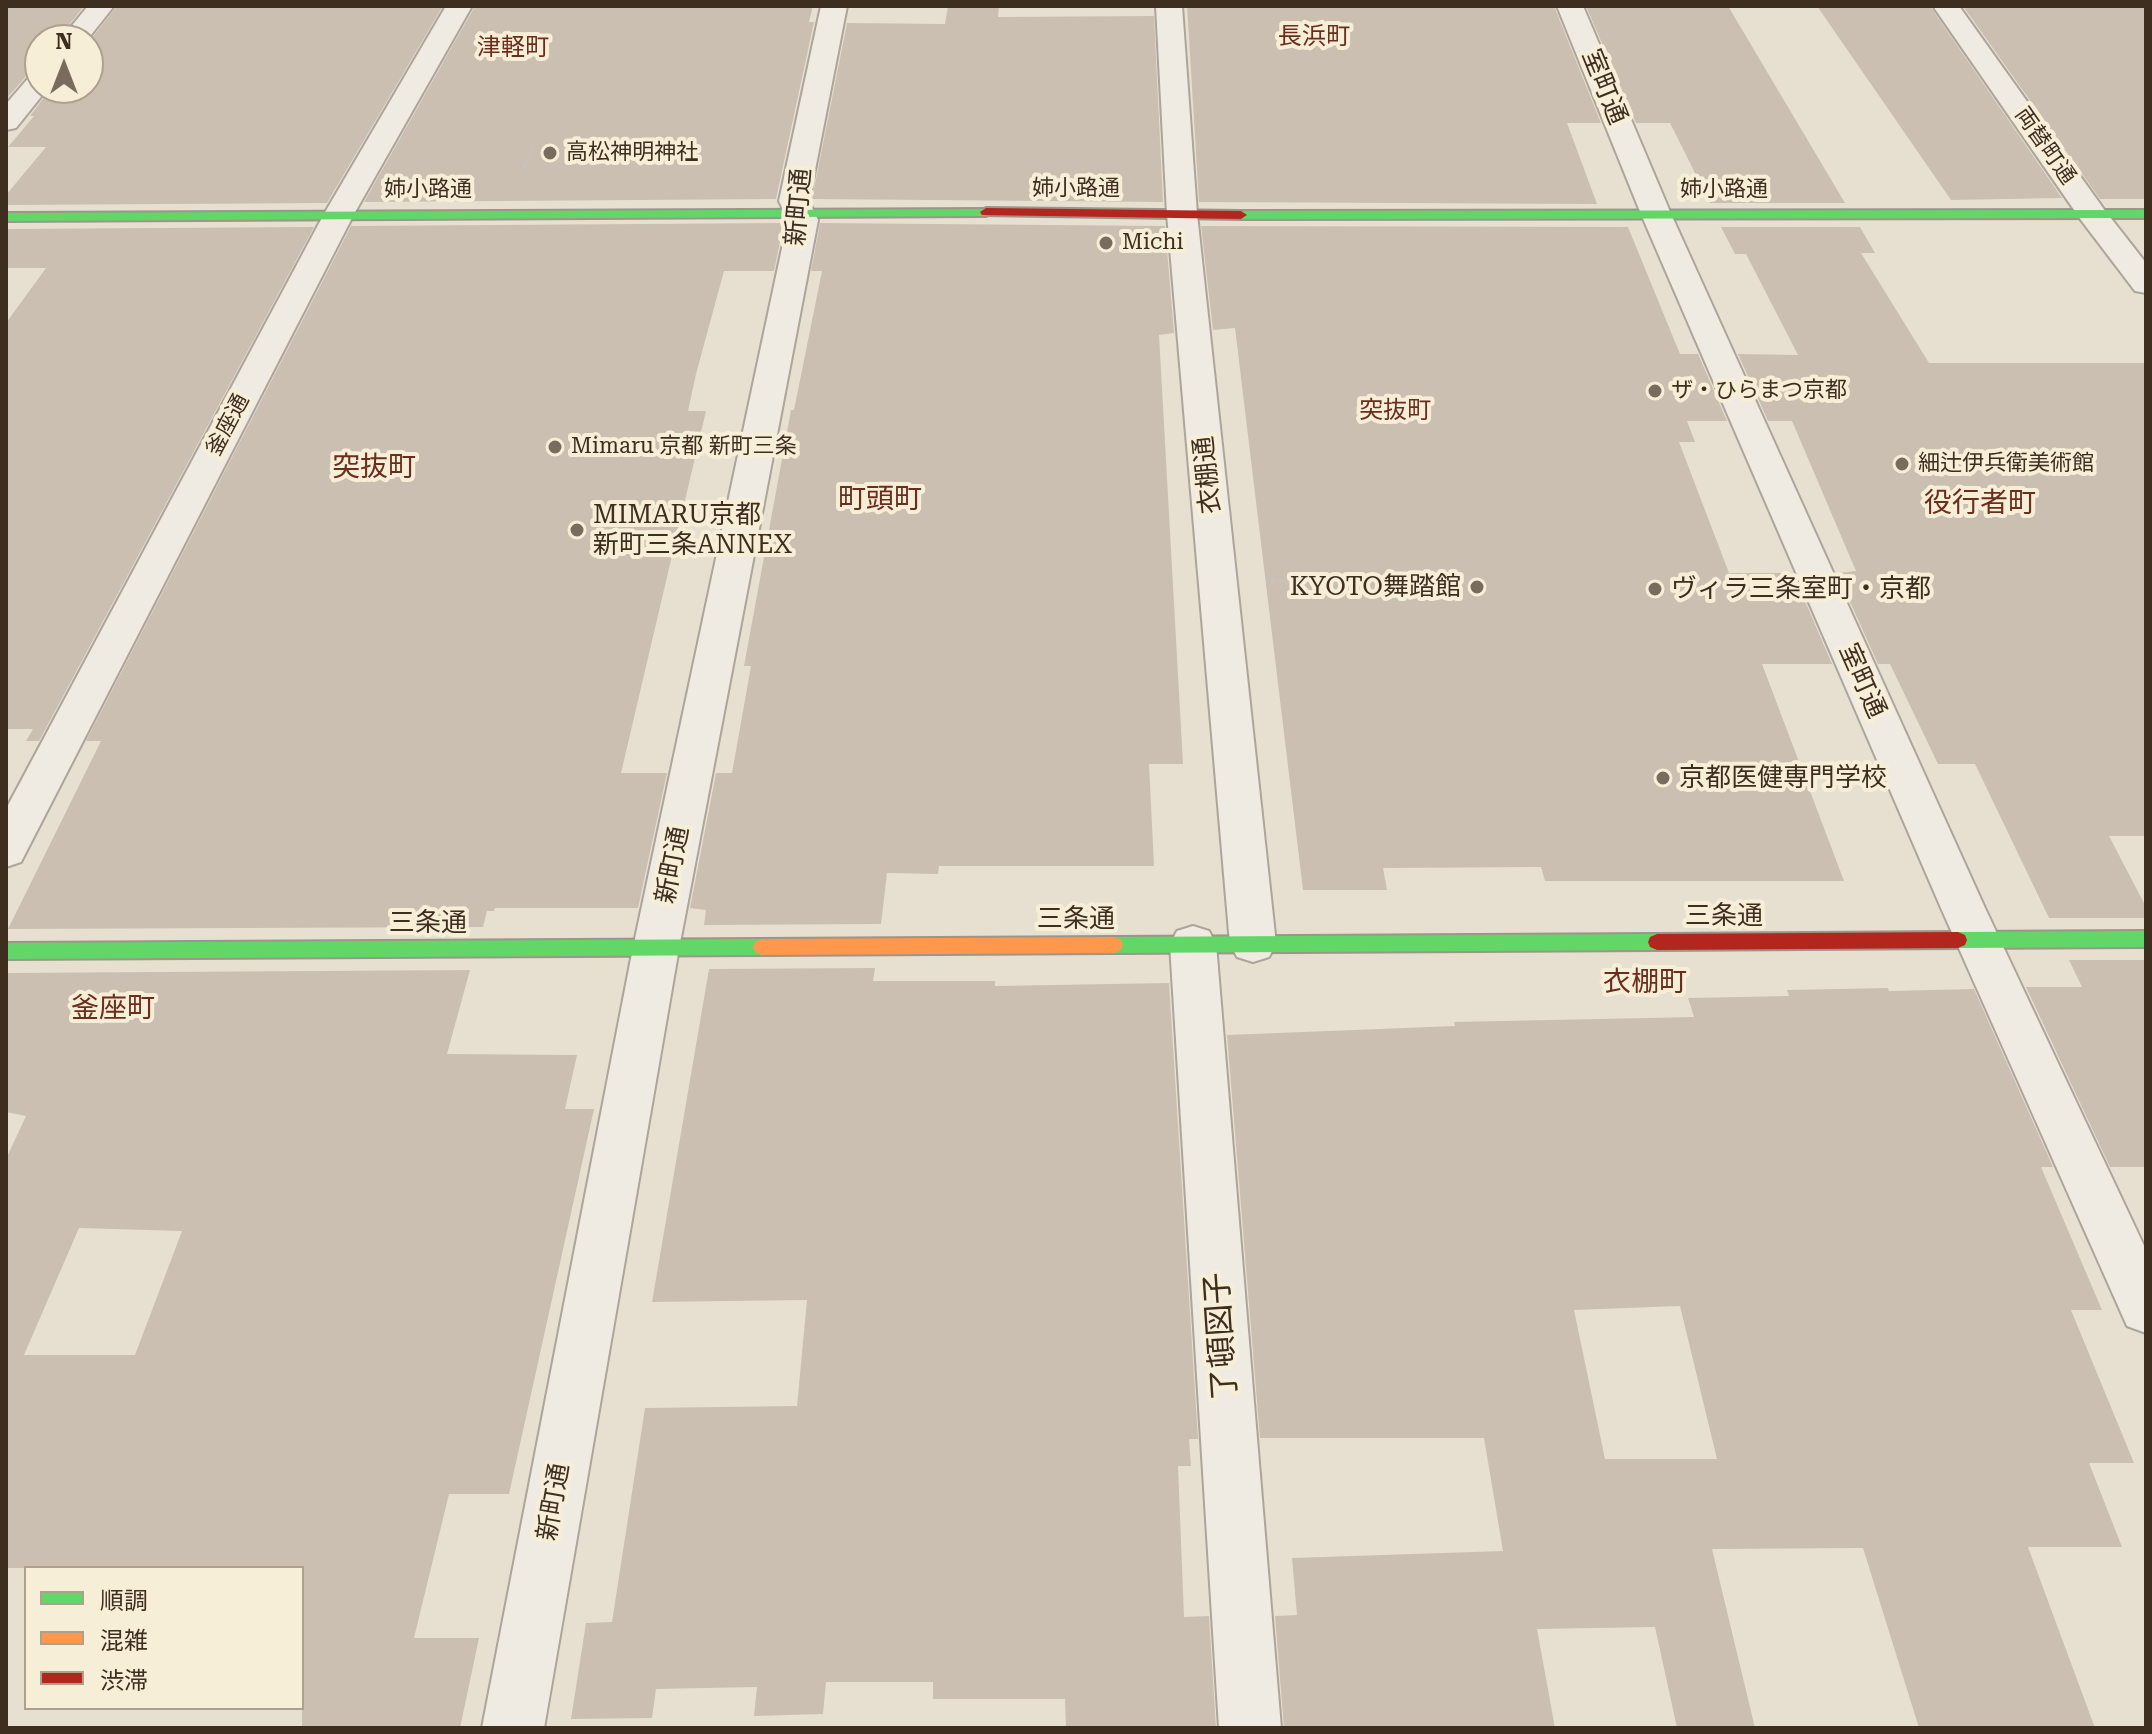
<!DOCTYPE html>
<html>
<head>
<meta charset="utf-8">
<style>
  body { margin:0 }
  #map { position:relative; width:2152px; height:1734px; overflow:hidden; background:#e7e0d1; font-family:"Roboto Serif","Noto Sans JP",serif }
  canvas { display:block }
  .frame { position:absolute; inset:0; border:8px solid #3d2e20; pointer-events:none }
  .legend { position:absolute; left:24px; top:1566px; width:280px; height:144px; box-sizing:border-box; background:#f7eed8; border:2px solid #ada18e; margin:0; padding:10px 14px; list-style:none; font-size:24px; color:#3d2e20 }
  .legend li { display:flex; align-items:center; gap:16px; height:40px }
  .legend b { width:40px; border:2px solid #ada18e }
  .north { position:absolute; left:24px; top:24px; width:80px; height:80px; box-sizing:border-box; background:#f7eed8; border:2px solid #ada18e; border-radius:50%; rotate:0deg; font-size:22px; font-weight:700; line-height:32px; text-align:center; color:#3d2e20 }
  .north::after { content:''; display:block; margin:auto; width:28px; height:36px; background:#786c5e; clip-path:polygon(50% 0,100% 100%,50% 72%,0 100%) }
</style>
</head>
<body>
<div id="map">
<canvas width="2152" height="1734"></canvas>
<div class="frame"></div>
<ul class="legend">
<li><b style="height:10px;background:#63d668"></b>順調</li>
<li><b style="height:10px;background:#ff974d"></b>混雑</li>
<li><b style="height:10px;background:#b3261e"></b>渋滞</li>
</ul>
<div class="north">N</div>
</div>
<script>
const ctx = document.querySelector('canvas').getContext('2d');
ctx.lineJoin = 'round';
function paint(path, color) { ctx.fillStyle = color; ctx.fill(path, 'evenodd'); }
const shape = rows => new Path2D(rows.map(r => 'M' + r).join(''));
function trace(path, color, width, dash) { ctx.strokeStyle = color; ctx.lineWidth = width; ctx.lineCap = dash ? 'butt' : 'round'; ctx.setLineDash(dash || []); ctx.stroke(path); }
function drawText(font, color, halo, rows, align = 'center') {
  ctx.font = font + ' "Roboto Serif","Noto Sans JP",serif'; ctx.lineWidth = 8; ctx.setLineDash([]); ctx.textBaseline = 'middle'; ctx.strokeStyle = halo; ctx.fillStyle = color; for (const [text, x, y, turn = 0] of rows) {
    ctx.save(); ctx.translate(x, y); ctx.rotate((+turn || 0) * Math.PI / 180); ctx.textAlign = isNaN(turn) ? turn : align; if (halo) ctx.strokeText(text, 0, 0); ctx.fillText(text, 0, 0); ctx.restore();
  }
}
paint(shape([
  [6,6,84,6,57,40,40,40,40,70,29,73,6,99],
  [117,6,443,6,327,203,6,205,6,195,46,147,8,147,34,116,30,116,51,88,88,88,88,43],
  [475,6,813,6,809,22,814,22,776,199,364,202],
  [948,6,999,6,998,17,1154,16,1163,202,812,199,847,23,945,24],
  [1187,6,1554,6,1601,123,1567,123,1597,204,1199,202],
  [1586,6,1728,6,1845,203,1710,203,1670,123,1636,123],
  [1817,6,1930,6,2062,198,1951,200],
  [1963,6,2146,6,2146,199,2100,199],
  [784,223,774,271,724,271,696,374,688,411,706,411,621,773,667,773,638,908,495,908,494,911,487,911,483,927,8,929,101,741,86,741,351,226],
  [820,223,1165,226,1174,333,1159,335,1183,764,1149,764,1154,866,939,866,938,874,887,873,881,924,704,925,706,910,690,908,716,773,732,773,751,666,744,666,791,410,794,410,822,271,811,271],
  [1201,226,1628,227,1680,354,1698,354,1727,421,1687,421,1695,442,1679,442,1729,573,1793,573,1832,664,1762,664,1844,881,1545,881,1541,867,1383,868,1387,890,1303,890,1235,328,1213,330],
  [314,227,39,741,26,741,33,729,6,729,6,323,46,268,6,268,6,229],
  [1721,227,1860,227,1875,253,1861,253,1929,363,2146,363,2146,836,2109,836,2146,907,2146,918,2049,918,1975,764,1938,764,1890,664,1878,664,1837,573,1856,571,1792,421,1768,421,1738,354,1798,355,1746,254,1735,254],
  [2069,960,2146,960,2146,1167,2110,1167,2026,987,2082,987],
  [875,968,873,981,995,981,995,986,1169,983,1198,1439,1189,1439,1191,1466,1178,1466,1184,1617,1209,1616,1216,1728,1066,1728,1065,1699,933,1699,933,1682,826,1682,823,1714,754,1716,757,1687,656,1689,652,1718,571,1719,586,1623,612,1622,645,1408,797,1406,807,1300,652,1302,709,969],
  [470,970,447,1054,577,1055,565,1109,594,1109,509,1494,449,1494,414,1638,479,1638,460,1728,302,1727,302,1568,6,1568,6,1159,26,1116,6,1112,6,973],
  [79,1228,182,1231,135,1355,24,1355],
  [1888,988,1889,991,1974,989,2053,1167,2041,1167,2102,1310,2071,1310,2134,1463,2089,1463,2122,1547,2028,1547,2095,1728,1919,1728,1863,1548,1712,1549,1755,1728,1677,1728,1655,1627,1537,1629,1555,1728,1284,1728,1275,1616,1297,1615,1292,1558,1503,1551,1484,1438,1260,1438,1227,1035,1455,1026,1454,1022,1694,1017,1688,998,1789,996,1787,990],
  [1680,1306,1717,1459,1605,1459,1574,1310]
]), '#cbbfb2');
const street = shape([
  [88,6,114,6,87,40,60,40,88,6],
  [446,6,472,6,354,214,21,862,6,867,6,809,324,214,446,6],
  [821,6,847,6,809,201,818,220,679,948,544,1728,482,1728,633,948,788,220,779,201,821,6],
  [1156,6,1182,6,1197,214,1276,944,1269,957,1253,962,1237,957,1230,944,1167,214,1156,6],
  [1557,6,1583,6,1671,214,1985,908,2146,1250,2146,1333,2127,1326,1941,908,1641,214,1557,6],
  [1933,6,1959,6,2103,208,2146,263,2146,293,2135,291,2081,220,1933,6],
  [40,73,40,88,48,88,16,128,6,130,6,104,31,75,40,73],
  [1193,926,1209,931,1216,944,1281,1728,1219,1728,1170,944,1177,931,1193,926]
]);
const fast = shape([
  [990,209,992,212,986,216,6,221,6,213,990,209],
  [2146,210,2146,218,1241,219,1235,215,1241,211,2146,210],
  [2146,931,2146,947,1958,948,1951,945,1949,940,1951,935,1958,932,2146,931],
  [1657,934,1664,937,1666,942,1664,947,1657,950,1114,953,1107,950,1105,945,1107,940,1114,937,1657,934],
  [762,939,769,942,771,947,769,952,762,955,6,959,6,943,762,939]
]);
const slow = shape([
  [1114,937,1121,940,1123,945,1121,950,1114,953,762,955,755,952,753,947,755,942,762,939,1114,937]
]);
const jam = shape([
  [986,208,1241,211,1247,215,1241,219,982,215,980,212,986,208],
  [1958,932,1965,935,1967,940,1965,945,1958,948,1657,950,1650,947,1648,942,1650,937,1657,934,1958,932]
]);
trace(street, '#ada599', 4);
trace(fast, '#9c958a', 4);
trace(slow, '#9c958a', 4);
trace(jam, '#9c958a', 4);
trace(shape([
  [524,168,534,143]
]), '#c8c2b9', 3, [4, 3]);
trace(shape([
  [1271,581,1442,580]
]), '#c8c2b9', 4, [5, 3]);
paint(street, '#efebe3');
paint(fast, '#63d668');
paint(slow, '#ff974d');
paint(jam, '#b3261e');
for (const [x, y, r, color] of [
  [550,153,8,"#786c5e"],
  [1106,243,8,"#786c5e"],
  [1655,391,8,"#786c5e"],
  [555,447,8,"#786c5e"],
  [1902,464,8,"#786c5e"],
  [577,530,8,"#786c5e"],
  [1477,587,8,"#786c5e"],
  [1655,589,8,"#786c5e"],
  [1663,778,8,"#786c5e"]
]) { const dot = new Path2D(); dot.arc(x, y, r, 0, 2 * Math.PI); ctx.fillStyle = color; ctx.fill(dot); trace(dot, '#f7eed8', 3); }
drawText('22px', '#3d2e20', '#f7eed8', [
  ["両替町通",2045,146,55],
  ["姉小路通",1076,189],
  ["姉小路通",428,190],
  ["姉小路通",1724,190],
  ["釜座通",228,425,-62]
]);
drawText('22px', '#3d2e20', '#f7eed8', [
  ["高松神明神社",566,153],
  ["Michi",1122,243],
  ["ザ・ひらまつ京都",1671,391],
  ["Mimaru 京都 新町三条",571,447],
  ["細辻伊兵衛美術館",1918,464]
], 'left');
drawText('24px', '#6b2e1e', '#f7eed8', [
  ["長浜町",1314,37],
  ["津軽町",513,48],
  ["突抜町",1395,411]
]);
drawText('26px', '#3d2e20', '#f7eed8', [
  ["室町通",1604,87,68],
  ["新町通",799,207,-85],
  ["衣棚通",1208,475,-96],
  ["室町通",1862,681,66],
  ["新町通",673,865,-79],
  ["三条通",1724,916],
  ["三条通",1076,919],
  ["三条通",428,923],
  ["新町通",554,1502,-80]
]);
drawText('26px', '#3d2e20', '#f7eed8', [
  ["MIMARU京都",593,515],
  ["新町三条ANNEX",593,545],
  ["KYOTO舞踏館",1461,587,"right"],
  ["ヴィラ三条室町・京都",1671,589],
  ["京都医健専門学校",1679,778]
], 'left');
drawText('28px', '#6b2e1e', '#f7eed8', [
  ["突抜町",374,468],
  ["町頭町",880,500],
  ["役行者町",1980,504],
  ["衣棚町",1645,983],
  ["釜座町",113,1009]
]);
drawText('32px', '#3d2e20', '#f7eed8', [
  ["了頓図子",1222,1336,-94]
]);
</script>
</body>
</html>
